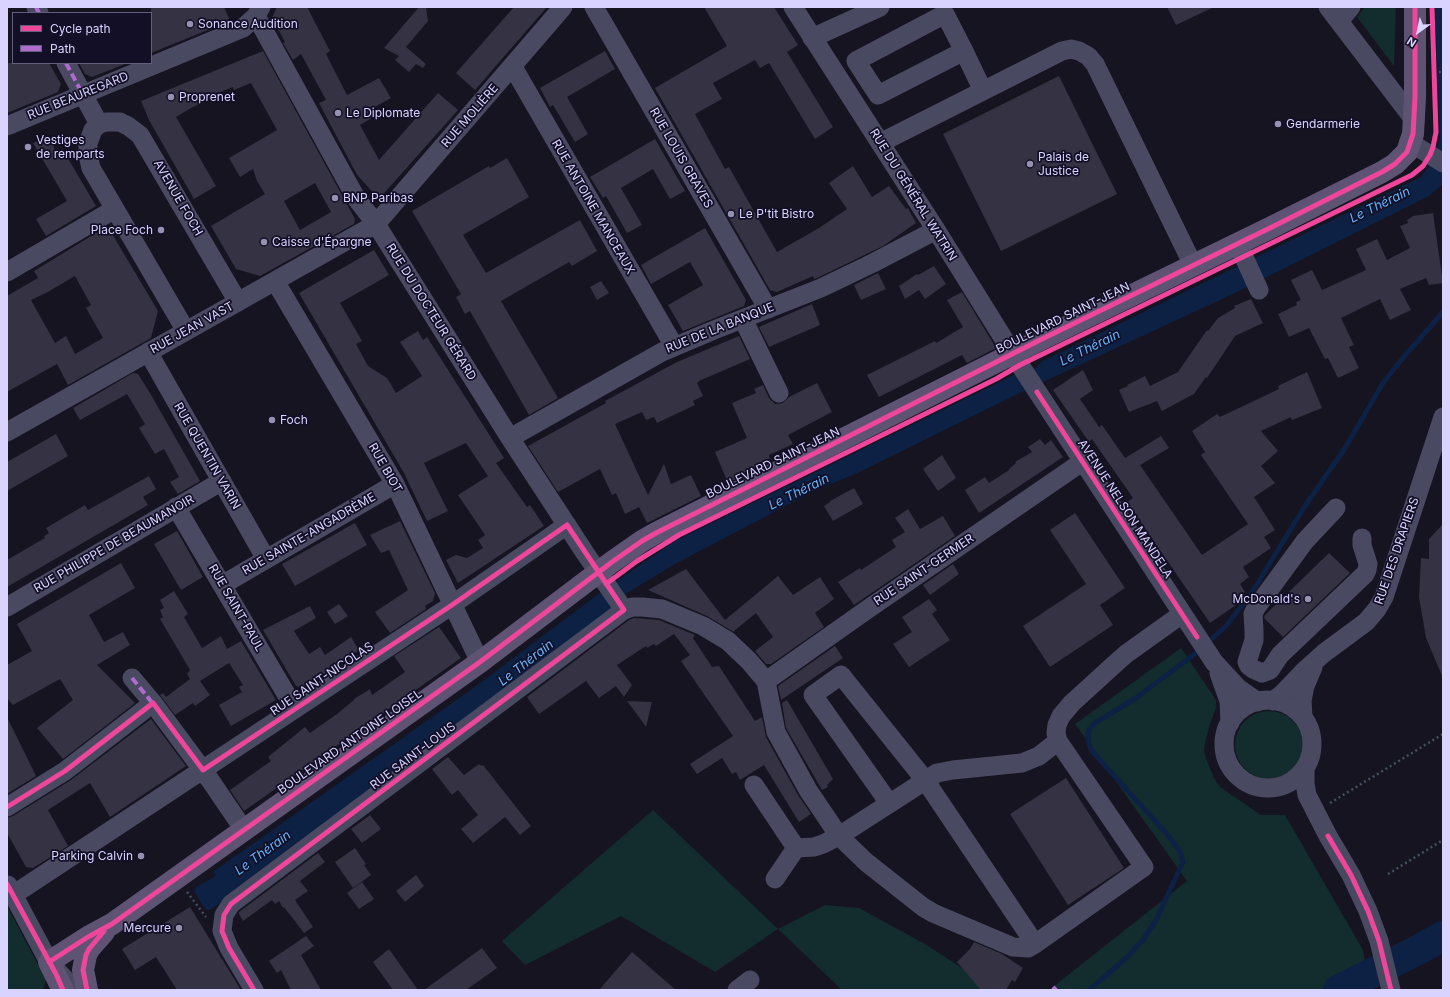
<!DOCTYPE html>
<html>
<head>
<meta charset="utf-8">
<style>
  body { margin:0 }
  #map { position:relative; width:1450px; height:997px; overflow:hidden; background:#161421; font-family:Inter,sans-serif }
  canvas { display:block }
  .frame { position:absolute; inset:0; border:8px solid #d9d4ff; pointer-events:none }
  .legend { position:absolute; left:12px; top:12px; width:140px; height:52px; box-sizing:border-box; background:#130f26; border:1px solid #625e7d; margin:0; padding:5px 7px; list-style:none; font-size:12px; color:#d9d4ff }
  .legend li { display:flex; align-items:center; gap:8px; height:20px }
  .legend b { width:20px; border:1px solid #625e7d }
  .north { position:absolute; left:1398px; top:12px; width:40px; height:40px; -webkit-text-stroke:3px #130f26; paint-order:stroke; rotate:213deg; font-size:11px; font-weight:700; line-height:16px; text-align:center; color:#d9d4ff }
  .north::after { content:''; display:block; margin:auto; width:14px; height:18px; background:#d9d4ff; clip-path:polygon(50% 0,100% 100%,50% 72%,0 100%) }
</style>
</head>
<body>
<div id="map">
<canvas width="1450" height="997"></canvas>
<div class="frame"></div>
<ul class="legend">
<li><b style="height:5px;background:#ed469a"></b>Cycle path</li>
<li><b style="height:5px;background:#b06ccc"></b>Path</li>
</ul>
<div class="north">N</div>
</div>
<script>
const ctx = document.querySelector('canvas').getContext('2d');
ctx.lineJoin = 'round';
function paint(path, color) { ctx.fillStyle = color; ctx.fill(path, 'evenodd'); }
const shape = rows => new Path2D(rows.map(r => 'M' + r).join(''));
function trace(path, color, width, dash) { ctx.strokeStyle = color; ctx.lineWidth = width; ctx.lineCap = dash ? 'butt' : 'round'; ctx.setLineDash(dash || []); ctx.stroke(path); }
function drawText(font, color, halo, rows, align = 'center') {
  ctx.font = font + ' Inter,sans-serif'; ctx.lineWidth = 3.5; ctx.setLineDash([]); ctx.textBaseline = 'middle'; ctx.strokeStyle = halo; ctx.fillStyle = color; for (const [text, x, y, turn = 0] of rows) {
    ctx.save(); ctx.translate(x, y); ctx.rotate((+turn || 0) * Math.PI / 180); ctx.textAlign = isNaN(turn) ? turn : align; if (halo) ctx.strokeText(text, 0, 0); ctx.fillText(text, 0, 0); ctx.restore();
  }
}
paint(shape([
  [1365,7,1396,7,1394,66,1357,17],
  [1181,648,1216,700,1216,708,1209,727,1205,743,1204,752,1207,761,1214,778,1220,787,1261,815,1285,815,1363,950,1370,990,1049,990,1187,881,1075,724],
  '1235 745a34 34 0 1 1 68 0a34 34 0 1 1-68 0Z',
  [653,810,778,929,825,905,859,908,925,944,996,990,842,990,778,929,715,972,621,916,525,965,502,941],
  [7,906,46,980,43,990,7,990]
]), '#132c2d');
paint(shape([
  [1435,7,1443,7,1443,184,1429,196,1235,293,1030,388,853,475,816,490,675,564,624,595,610,610,210,910,205,909,194,891,196,887,216,876,213,872,479,684,601,592,675,541,1014,375,1021,375,1036,368,1041,362,1421,177,1434,159,1440,139]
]), '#0d2144');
trace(shape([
  [1206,644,1225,627,1251,594,1303,509,1345,448,1383,383,1402,359,1443,312],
  [1089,990,1125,959,1143,940,1155,922,1183,862,1180,851,1165,832,1091,750,1088,740,1089,729,1095,723,1136,698,1200,650]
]), '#0d2144', 5);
trace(shape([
  [1338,990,1414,952,1443,936]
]), '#0d2144', 30);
paint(shape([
  [151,7,224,7,230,21,151,53],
  [277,7,307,7,330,51,326,54,347,95,379,78,391,98,373,108,377,115,360,125,379,160,438,93,458,110,379,199,357,175,319,103,326,100,301,54,293,60,283,43,285,42,272,18],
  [419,7,426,7,428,21,406,47,426,64,423,68,416,64,409,72,395,60,399,56,384,48],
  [514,7,547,7,475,90,456,73],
  [704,7,774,7,798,45,787,52,833,127,815,139,769,63,760,68,755,60,713,83,722,99,695,114,725,169,729,167,777,252,819,228,847,209,829,183,853,166,872,197,889,186,906,209,908,208,916,223,883,246,817,278,814,279,813,276,777,292,770,290,655,88,727,46],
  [1167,7,1214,7,1176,25],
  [263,51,355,219,354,224,260,276,236,269,211,226,265,194,257,181,253,169,240,177,229,158,277,130,251,83,234,90,233,87,203,99,204,102,191,108,176,117,216,186,194,199,149,120,141,101],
  [315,183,331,212,300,230,284,201],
  [605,51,615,69,567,97,588,134,575,142,553,105,550,107,540,88],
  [7,63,49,63,61,84,58,92,7,113],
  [79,63,125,63,125,64,92,77,85,74],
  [1059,76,1117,194,1001,251,943,134],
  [49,136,59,159,66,155,96,206,46,236,36,219,67,201,33,143],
  [655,139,685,191,670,199,653,169,621,188,642,225,627,233,606,196,603,198,590,177],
  [507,158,529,197,463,235,486,273,580,220,597,251,572,266,569,262,501,301,558,398,529,415,470,311,465,314,456,297,461,294,412,211,489,166,490,168],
  [1433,213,1443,283,1429,285,1426,278,1400,289,1411,310,1390,320,1380,299,1341,318,1354,345,1349,347,1359,368,1338,378,1328,358,1325,359,1309,328,1289,337,1278,314,1297,305,1296,302,1301,300,1291,280,1312,270,1322,290,1366,270,1356,249,1377,239,1387,260,1410,248,1400,226,1408,223,1407,220,1413,216],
  [705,228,746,300,744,306,683,331,668,305,703,285,690,262,651,284,641,265],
  [101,230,111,232,158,311,151,338,68,385,57,364,7,392,7,296,38,278,34,271],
  [75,276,91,305,86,308,103,338,75,354,66,336,55,343,31,300,46,293],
  [374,250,389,275,340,303,362,341,356,344,368,366,387,378,396,393,422,376,400,342,418,331,423,340,427,337,504,458,496,463,527,507,530,505,544,526,458,583,446,560,456,555,467,558,483,548,478,540,485,535,458,495,488,476,466,443,424,463,448,511,427,521,404,473,299,293],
  [934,266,946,284,925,299,919,290,905,299,899,286,917,274,918,275],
  [878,273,886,289,861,300,854,285],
  [601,281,609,293,597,300,590,287],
  [962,292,996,348,967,363,962,355,879,397,867,375,935,341,936,343,963,327,947,300],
  [1251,299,1263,323,1235,336,1207,378,1206,377,1194,394,1162,411,1157,401,1129,412,1119,390,1128,386,1127,385,1145,376,1150,386,1178,372,1207,330,1208,331,1218,318,1235,308,1234,306],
  [812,304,820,325,769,347,759,327],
  [739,336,750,359,699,381,697,383,703,396,693,401,695,405,657,423,654,417,646,420,642,412,615,424,648,495,664,464,671,484,691,475,701,496,647,523,639,507,625,514,616,493,612,495,600,469,558,492,528,446,606,403,605,401,677,362],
  [1083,370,1093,390,1080,399,1099,427,1102,425,1125,458,1161,436,1169,448,1140,465,1202,555,1248,524,1201,455,1205,452,1192,431,1217,414,1220,417,1279,389,1278,386,1307,372,1322,408,1292,420,1291,417,1261,431,1278,451,1261,466,1275,483,1254,497,1275,530,1264,537,1271,548,1243,567,1249,577,1240,584,1245,592,1233,600,1236,605,1210,623,1127,502,1133,498,1092,439,1089,442,1053,390],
  [133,373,138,374,150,393,200,481,178,494,170,482,179,477,164,449,155,454,139,428,145,424,127,394,80,420,73,408],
  [817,383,832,412,788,435,793,444,769,455,770,462,728,483,715,452,747,438,732,403,756,393,754,389,763,385,769,398,775,404,783,403,789,397],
  [56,434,68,456,7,491,7,462],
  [1040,439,1045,445,1051,440,1063,457,979,513,965,490,985,477,989,483,1009,470,1009,469,1016,463,1015,462,1032,452,1028,447],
  [942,455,956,478,938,491,923,469],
  [149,476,156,489,143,497,148,505,7,587,7,560,45,538,44,536,49,533,46,528,85,505,88,510],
  [854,488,863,504,833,521,824,506,830,502,830,501],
  [908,509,920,529,943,516,955,536,854,605,838,582,860,568,861,570,896,547,892,540,905,532,895,518],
  [1075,513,1125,588,1100,605,1113,625,1050,667,1023,626,1086,584,1050,530],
  [400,521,435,593,433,601,425,606,426,609,390,633,375,612,408,590,389,550,381,553,370,535],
  [355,523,367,545,295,586,282,564],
  [1443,524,1443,678,1426,638,1419,597,1421,558,1429,559,1429,539],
  [177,531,203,577,181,590,154,544],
  [1329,553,1350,573,1283,637,1264,618,1265,615],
  [121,563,135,588,89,615,104,642,123,632,130,645,97,665,135,703,63,759,37,728,73,700,60,679,13,705,7,698,7,665,32,651,17,624],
  [953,564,959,574,930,595,923,585],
  [686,569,725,620,778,576,793,595,820,577,834,599,815,613,824,627,771,664,766,664,755,651,773,637,756,613,734,631,734,632,707,616,648,590],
  [174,591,188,614,184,617,202,648,221,636,227,649,241,641,276,700,231,726,219,705,242,692,239,687,243,685,229,663,200,681,210,695,195,706,193,703,175,715,160,695,163,693,166,697,190,679,187,674,190,670,160,619,163,617,160,610,164,608,160,600],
  [929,599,937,610,932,614,950,640,909,667,893,644,912,632,902,617],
  [339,604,348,616,335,624,327,612],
  [310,606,316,618,294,631,309,654,320,647,325,655,351,637,359,650,303,688,296,686,263,630],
  [634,618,659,620,695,635,693,638,712,667,719,666,755,721,762,717,766,737,798,795,811,814,799,822,764,765,740,780,736,772,732,774,722,758,697,774,690,764,733,736,681,661,690,655,674,634,656,646,654,644,647,648,646,646,617,665,632,685,624,697,616,686,599,698,586,681,539,714,527,697,629,620],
  [439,627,461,658,244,811,230,790,271,761,268,757,305,727,310,733,337,714,354,700,354,699,370,689,372,695,405,672,394,656],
  [835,646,843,658,781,700,778,686],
  [787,700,833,779,827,785,828,787,822,790,786,728,782,703],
  [627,701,652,702,646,727,636,713],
  [7,717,36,776,7,794],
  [151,719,186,766,110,817,90,783,48,810,68,846,33,868,26,867,7,833,7,818,13,816,71,780],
  [448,757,464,775,479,764,481,766,483,765,531,826,520,835,505,817,473,843,461,829,478,815,458,790,452,795,432,769],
  [1066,778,1124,868,1068,905,1010,814],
  [370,815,381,829,362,843,351,829],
  [355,848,366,864,364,865,371,875,353,888,335,862],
  [318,853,325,862,300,881,308,891,295,900,313,927,304,933,284,907,283,908,279,901,275,904,272,900,243,921,239,914,239,912],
  [416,875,424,886,405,902,396,891],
  [362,882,374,899,359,909,347,893],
  [190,907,241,990,177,990,156,957,135,970,122,949],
  [306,936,314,946,301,955,321,990,291,990,281,970,277,973,269,961],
  [974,942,1002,954,1023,968,1015,982,1012,980,1006,990,981,990,957,962,970,949],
  [482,948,497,968,466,990,424,990],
  [389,949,418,990,393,990,373,962],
  [632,952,676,990,599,990]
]), '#343243');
trace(shape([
  [1434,72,1443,72],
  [1330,803,1443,734],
  [1388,874,1443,840],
  [187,892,206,917]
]), '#44505f', 2.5, [2, 3]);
trace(shape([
  [36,7,39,13],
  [594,7,768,309],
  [793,7,936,230,1020,365,1214,662,1238,688,1258,702],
  [1328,7,1415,121],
  [256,16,356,198,376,224,510,438,585,553,624,610],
  [1339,21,1351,7],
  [812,38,880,7],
  [964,51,878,95,856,61,945,14,964,51,983,91],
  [66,63,99,124],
  [513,67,674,346],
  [7,126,243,28,256,16,261,7],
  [880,143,1062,51,1071,49,1079,51,1088,56,1095,64,1193,265],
  [1411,143,1443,163],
  [1238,244,1259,290],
  [7,272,115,209],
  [275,281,395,484,480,662],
  [743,319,779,393],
  [186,331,91,168,88,155,88,143,93,130,99,124,106,122,120,122,128,126,140,135,238,302],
  [148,352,266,559],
  [7,432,376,224,563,7],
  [510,438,662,352,714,330,821,288,873,263,936,230],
  [176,507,295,709],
  [1336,508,1305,541,1256,608,1253,614,1254,630,1254,640,1247,662,1249,666,1253,669,1262,673,1270,670,1280,655,1365,574,1367,570,1368,564,1362,545,1362,538],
  [222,585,395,484],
  [7,607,222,481],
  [1219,673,1229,701,1230,723],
  [132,678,153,703,210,780,244,830],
  [766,681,868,609,1082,462],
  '1224 744a44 44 0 1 1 88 0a44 44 0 1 1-88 0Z',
  [1273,701,1282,694,1304,671,1324,653,1366,622,1377,609,1384,597,1443,417],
  [1303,717,1302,701,1305,686,1313,667],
  [1305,769,1305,783,1307,795,1328,836,1351,875,1368,911,1379,941,1391,990],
  [754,785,796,848,814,847,823,844,839,836,937,773,953,770,1022,763,1039,756,1058,741],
  [889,803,813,695,841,675,925,780,1035,944],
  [7,807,65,771,153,703],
  [775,879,796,848],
  [8,885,49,962,75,990],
  [13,895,443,611,567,525],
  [254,990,229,948,222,931,224,915,231,904,624,610,632,607,642,607,662,609,703,626,728,641,749,661,766,681,776,732,808,790,839,836,866,862,923,907,933,913,1006,944,1013,947,1028,948,1035,944,1144,867,1058,741,1056,733,1057,725,1061,716,1072,703,1117,662,1126,654,1182,614],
  [737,990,750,980]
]), '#4a4962', 19);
trace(shape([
  [63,990,49,962,88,937,112,924,244,830,480,662,612,562,642,541,656,533,1044,338,1270,228,1382,172,1395,164,1407,152,1413,134,1415,98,1415,7],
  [87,990,83,970,86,955,89,949,104,932]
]), '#5e5373', 22);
trace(shape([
  [36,7,39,13],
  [66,63,83,95],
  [132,678,154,705],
  [1053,987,1056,990]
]), '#b06ccc', 4, [8, 4]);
trace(shape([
  [1037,392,1197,637],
  [606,584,637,561,679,535,996,379,1020,365,1412,175,1423,166,1430,155,1433,147,1436,132,1432,7],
  [7,807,65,771,153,703,203,770,452,605,567,525,624,610,231,904,224,915,222,931,229,948,254,990],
  [1328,836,1351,875,1368,911,1379,941,1391,990],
  [7,884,56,974,63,990],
  [49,962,88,937,112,924,244,830,480,662,612,562,642,541,656,533,1044,338,1270,228,1382,172,1395,164,1407,152,1413,134,1415,98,1415,7],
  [87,990,83,970,86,955,89,949,104,931]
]), '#ed469a', 5);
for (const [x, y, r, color] of [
  [190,24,4,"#9591b1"],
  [171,97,4,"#9591b1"],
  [338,113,4,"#9591b1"],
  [1278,124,4,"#9591b1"],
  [28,147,4,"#9591b1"],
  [1030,164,4,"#9591b1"],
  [335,198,4,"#9591b1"],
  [731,214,4,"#9591b1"],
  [161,230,4,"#9591b1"],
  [264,242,4,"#9591b1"],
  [272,420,4,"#9591b1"],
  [1308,599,4,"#9591b1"],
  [141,856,4,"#9591b1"],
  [179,928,4,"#9591b1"]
]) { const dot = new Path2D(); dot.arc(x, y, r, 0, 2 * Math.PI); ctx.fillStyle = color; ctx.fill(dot); trace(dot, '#130f26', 1.5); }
drawText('12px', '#d9d4ff', '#130f26', [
  ["Sonance Audition",198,24],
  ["Proprenet",179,97],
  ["Le Diplomate",346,113],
  ["Gendarmerie",1286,124],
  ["Vestiges",36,140],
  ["de remparts",36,154],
  ["Palais de",1038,157],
  ["Justice",1038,171],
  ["BNP Paribas",343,198],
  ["Le P'tit Bistro",739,214],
  ["Place Foch",153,230,"right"],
  ["Caisse d'Épargne",272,242],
  ["Foch",280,420],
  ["McDonald's",1300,599,"right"],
  ["Parking Calvin",133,856,"right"],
  ["Mercure",171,928,"right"]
], 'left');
drawText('12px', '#d9d4ff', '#130f26', [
  ["RUE BEAUREGARD",78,96,-22],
  ["RUE MOLIÈRE",470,116,-49],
  ["RUE LOUIS GRAVES",681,158,60],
  ["RUE DU GÉNÉRAL WATRIN",913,195,58],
  ["AVENUE FOCH",178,198,60],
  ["RUE ANTOINE MANCEAUX",593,207,60],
  ["RUE DU DOCTEUR GÉRARD",431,312,58],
  ["BOULEVARD SAINT-JEAN",1063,318,-26],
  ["RUE JEAN VAST",192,328,-29],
  ["RUE DE LA BANQUE",720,328,-22],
  ["RUE QUENTIN VARIN",207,456,60],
  ["BOULEVARD SAINT-JEAN",773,463,-26],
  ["RUE BIOT",385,468,60],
  ["AVENUE NELSON MANDELA",1125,509,57],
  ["RUE SAINTE-ANGADRÈME",309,534,-30],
  ["RUE PHILIPPE DE BEAUMANOIR",114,544,-30],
  ["RUE DES DRAPIERS",1397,551,-71],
  ["RUE SAINT-GERMER",924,570,-34],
  ["RUE SAINT-PAUL",236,608,60],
  ["RUE SAINT-NICOLAS",322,679,-34],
  ["BOULEVARD ANTOINE LOISEL",350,742,-35],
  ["RUE SAINT-LOUIS",413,756,-37]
]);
drawText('italic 13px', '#62b6ff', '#130f26', [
  ["Le Thérain",1380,205,-26],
  ["Le Thérain",1090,348,-26],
  ["Le Thérain",799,492,-26],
  ["Le Thérain",526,663,-38],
  ["Le Thérain",263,853,-36]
]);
</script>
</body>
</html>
